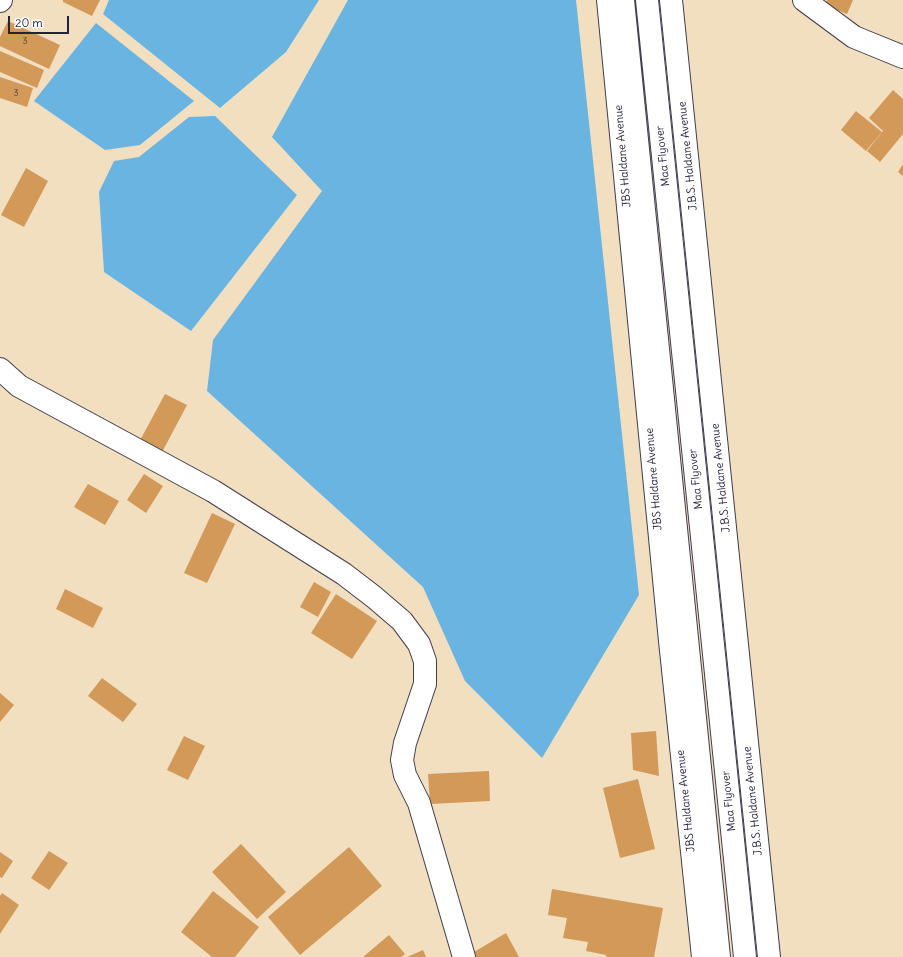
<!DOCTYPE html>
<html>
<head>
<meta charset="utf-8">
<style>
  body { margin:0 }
  #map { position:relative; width:903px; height:957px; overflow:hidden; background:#f1dfc0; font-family:Delius,sans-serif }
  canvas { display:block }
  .scale { position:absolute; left:8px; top:16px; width:61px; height:18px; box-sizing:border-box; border:2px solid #22223b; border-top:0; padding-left:5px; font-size:12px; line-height:14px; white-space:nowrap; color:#22223b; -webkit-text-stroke:3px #fff; paint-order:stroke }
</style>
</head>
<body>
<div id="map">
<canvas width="903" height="957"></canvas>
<div class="scale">20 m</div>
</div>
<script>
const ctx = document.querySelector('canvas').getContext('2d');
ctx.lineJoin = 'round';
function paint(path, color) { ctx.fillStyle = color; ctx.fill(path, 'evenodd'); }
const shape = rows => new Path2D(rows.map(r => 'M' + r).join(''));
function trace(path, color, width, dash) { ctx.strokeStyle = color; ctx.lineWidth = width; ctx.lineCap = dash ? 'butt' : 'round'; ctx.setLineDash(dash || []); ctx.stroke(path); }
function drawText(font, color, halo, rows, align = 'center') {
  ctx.font = font + ' Delius,sans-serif'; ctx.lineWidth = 3.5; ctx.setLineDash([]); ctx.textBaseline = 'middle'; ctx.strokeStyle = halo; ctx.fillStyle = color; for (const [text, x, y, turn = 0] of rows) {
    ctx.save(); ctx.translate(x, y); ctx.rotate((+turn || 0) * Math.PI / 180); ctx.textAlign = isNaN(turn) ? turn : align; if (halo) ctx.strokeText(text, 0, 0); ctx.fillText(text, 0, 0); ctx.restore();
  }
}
paint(shape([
  [109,0,319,0,286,52,220,108,103,14],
  [348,0,576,0,639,595,542,758,465,681,423,587,207,391,213,340,322,191,272,137],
  [96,23,194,101,140,145,105,150,34,101],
  [215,116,297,195,191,331,104,272,99,192,114,161,139,157,189,117]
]), '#6ab4e2');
paint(shape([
  [63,0,100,0,92,16,63,2],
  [827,0,853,0,847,14,825,5],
  [8,21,60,45,49,69,0,46,0,37],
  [0,51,44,70,37,88,0,72],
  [0,77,33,88,27,107,0,98],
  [893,90,903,99,903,134,880,162,867,151,883,131,869,118],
  [856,111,882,132,866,151,841,130],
  [903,164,903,176,898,172],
  [26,168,48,181,24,227,1,215],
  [165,394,187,405,159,458,137,446],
  [144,474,163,486,146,513,127,500],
  [88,484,119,501,105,525,74,507],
  [212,513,235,524,207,583,184,573],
  [314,582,331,592,318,617,300,607],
  [65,589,103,608,93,628,56,609],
  [336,594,377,621,352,659,311,633],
  [102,678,137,704,123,722,88,696],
  [0,693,14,705,0,722],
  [656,731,659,776,633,770,631,733],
  [184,736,205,746,188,780,167,770],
  [489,771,490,801,430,804,428,774],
  [638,779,655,849,620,858,603,788],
  [241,844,286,892,257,919,212,872],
  [349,847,382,886,300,955,268,917],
  [49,851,68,863,49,890,31,878],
  [0,852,13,861,2,878,0,877],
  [552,889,663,908,654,957,606,957,606,955,586,951,588,942,563,938,567,918,548,915],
  [213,891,259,927,235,957,212,957,181,932],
  [2,893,19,905,0,934,0,896],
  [506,933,519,957,476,957,474,952],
  [389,935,405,954,401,957,363,957],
  [423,950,426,957,407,957]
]), '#d29959');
const minor = shape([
  [804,0,854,37,903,57],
  [0,1,1,0],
  [0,369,19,386,213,491,344,574,374,597,402,621,419,644,425,661,425,684,405,743,402,760,405,775,419,803,464,957]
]);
const major = shape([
  [608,0,670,641,703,957],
  [671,0,769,957]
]);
const highway = shape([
  [623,0,719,957],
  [647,0,745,957]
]);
trace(minor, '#413e4f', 24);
trace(major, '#413e4f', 24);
trace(highway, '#413e4f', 24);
trace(minor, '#fff', 22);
trace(major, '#fff', 22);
trace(highway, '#fff', 22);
drawText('9px', '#4e4042', null, [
  ["3",25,41],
  ["3",16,93]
]);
drawText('11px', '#22223b', '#fff', [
  ["JBS Haldane Avenue",623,156,-95],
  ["Maa Flyover",663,156,-96],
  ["J.B.S. Haldane Avenue",688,156,-96],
  ["J.B.S. Haldane Avenue",721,478,-96],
  ["JBS Haldane Avenue",654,479,-95],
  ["Maa Flyover",696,479,-96],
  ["JBS Haldane Avenue",686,801,-96],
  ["Maa Flyover",729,801,-96],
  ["J.B.S. Haldane Avenue",753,801,-96]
]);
</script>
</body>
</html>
